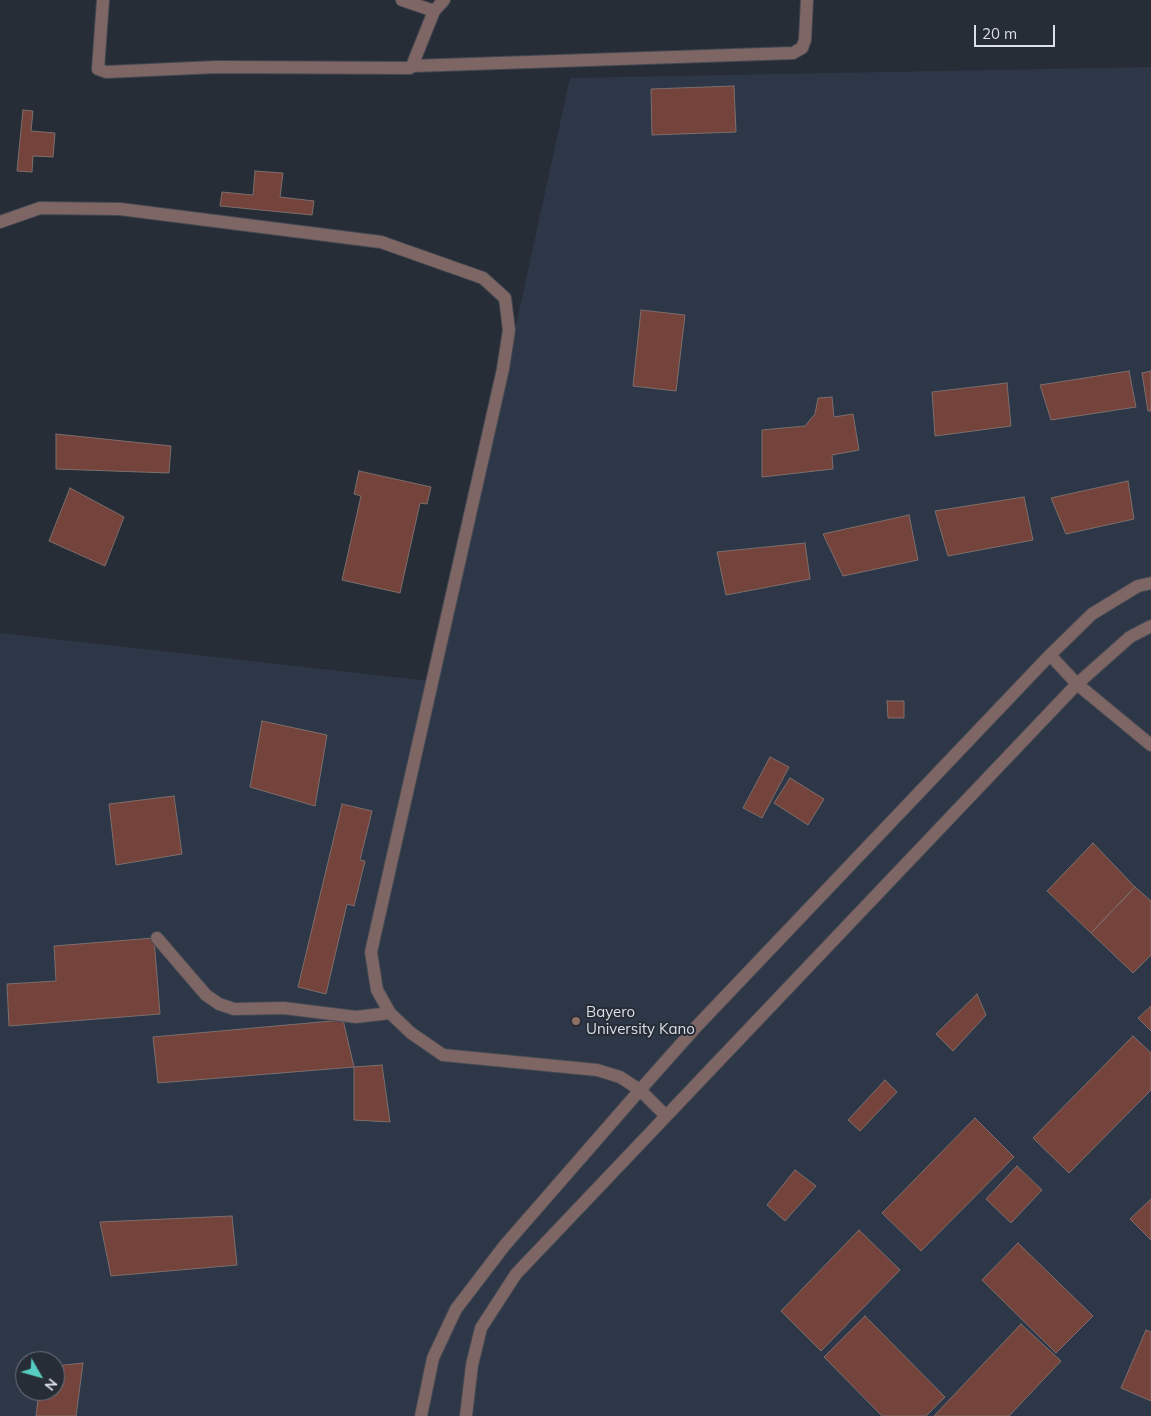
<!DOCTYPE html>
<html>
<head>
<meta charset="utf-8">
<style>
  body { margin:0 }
  #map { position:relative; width:1151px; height:1416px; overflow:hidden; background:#272d37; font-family:Mulish,sans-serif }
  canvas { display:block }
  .north { position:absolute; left:15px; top:1351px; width:50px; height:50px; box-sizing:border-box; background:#272d37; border:1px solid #6f747d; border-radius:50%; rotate:128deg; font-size:14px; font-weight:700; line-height:20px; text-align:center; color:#dbdfe6 }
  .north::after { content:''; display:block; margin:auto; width:18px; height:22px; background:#57cec1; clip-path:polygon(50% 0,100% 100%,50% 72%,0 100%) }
  .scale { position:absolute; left:974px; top:25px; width:81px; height:22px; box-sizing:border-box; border:2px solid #dbdfe6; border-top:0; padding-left:6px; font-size:15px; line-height:18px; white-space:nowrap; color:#dbdfe6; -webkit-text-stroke:4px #272d37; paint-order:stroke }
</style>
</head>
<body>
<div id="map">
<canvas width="1151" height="1416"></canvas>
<div class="north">N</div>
<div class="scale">20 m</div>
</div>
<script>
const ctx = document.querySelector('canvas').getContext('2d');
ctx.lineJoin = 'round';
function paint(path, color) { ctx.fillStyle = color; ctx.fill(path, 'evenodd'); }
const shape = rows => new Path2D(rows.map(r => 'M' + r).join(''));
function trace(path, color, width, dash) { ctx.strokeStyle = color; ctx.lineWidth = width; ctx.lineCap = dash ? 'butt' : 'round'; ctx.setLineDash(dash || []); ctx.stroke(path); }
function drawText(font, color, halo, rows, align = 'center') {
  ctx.font = font + ' Mulish,sans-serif'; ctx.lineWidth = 4; ctx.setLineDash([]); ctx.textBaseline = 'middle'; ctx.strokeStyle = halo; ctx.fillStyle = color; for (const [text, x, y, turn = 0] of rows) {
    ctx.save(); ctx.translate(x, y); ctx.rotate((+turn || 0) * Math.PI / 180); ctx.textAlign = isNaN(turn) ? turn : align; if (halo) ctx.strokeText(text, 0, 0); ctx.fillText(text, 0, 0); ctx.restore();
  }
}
paint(shape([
  [1151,67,1151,1416,0,1416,0,633,438,682,570,78],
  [25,1361,55,1361,55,1391,25,1391]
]), '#2e3747');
const building = shape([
  [734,86,736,132,652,135,651,89,734,86],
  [23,110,33,111,31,131,55,133,53,157,33,156,32,172,17,171,23,110],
  [255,171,283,173,280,197,314,201,312,215,220,206,222,192,253,195,255,171],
  [641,310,685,315,676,391,633,386,641,310],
  [1129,371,1136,407,1051,420,1040,385,1129,371],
  [1151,371,1151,411,1148,411,1142,373,1151,371],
  [1007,383,1011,426,935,436,932,392,1007,383],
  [832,397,834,417,853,414,859,450,832,455,833,469,762,477,762,430,805,426,815,414,818,398,832,397],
  [56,434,171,446,169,473,56,469,56,434],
  [359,471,431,487,427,504,420,503,400,593,342,580,361,496,354,494,359,471],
  [1128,481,1134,519,1066,534,1051,498,1128,481],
  [70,488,124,517,105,566,49,541,70,488],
  [1024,497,1033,540,948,556,935,511,1024,497],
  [909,515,918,560,843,576,823,534,909,515],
  [805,543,810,579,726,595,717,552,805,543],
  [887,701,904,701,904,718,888,718,887,701],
  [262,721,327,735,315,806,250,787,262,721],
  [770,757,789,767,762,818,743,808,770,757],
  [790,778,824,799,808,825,774,803,790,778],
  [174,796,182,854,116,865,109,804,174,796],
  [342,804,372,811,360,860,365,861,354,906,347,904,326,994,298,987,342,804],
  [1093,843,1135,887,1091,933,1047,891,1093,843],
  [1135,887,1151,901,1151,955,1133,973,1091,933,1135,887],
  [154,938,160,1014,9,1026,7,984,56,981,54,946,154,938],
  [977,994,986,1015,953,1051,936,1034,977,994],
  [1151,1006,1151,1031,1138,1018,1151,1006],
  [343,1020,354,1067,158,1083,153,1037,343,1020],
  [1133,1036,1151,1053,1151,1090,1069,1173,1033,1138,1133,1036],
  [382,1065,390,1122,354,1120,354,1067,382,1065],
  [885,1080,897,1092,860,1131,848,1120,885,1080],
  [975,1118,1014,1157,921,1251,882,1213,975,1118],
  [1017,1166,1042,1190,1011,1223,986,1199,1017,1166],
  [795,1170,816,1186,785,1221,767,1205,795,1170],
  [1151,1199,1151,1240,1130,1219,1151,1199],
  [232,1216,237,1265,111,1276,100,1222,232,1216],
  [859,1230,900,1270,821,1351,781,1311,859,1230],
  [1018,1243,1093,1316,1056,1353,982,1280,1018,1243],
  [865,1316,945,1397,926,1416,882,1416,824,1357,865,1316],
  [1021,1324,1061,1361,1009,1416,934,1416,1021,1324],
  [1146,1330,1151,1332,1151,1401,1121,1388,1146,1330],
  [83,1363,76,1416,36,1416,39,1391,55,1391,55,1366,83,1363]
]);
paint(building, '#74433c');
trace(building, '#7d6e6b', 1);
const minor = shape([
  [103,0,98,69,106,72,216,67,410,68,412,66,793,53,802,48,805,40,807,0],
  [402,0,434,11],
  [412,66,434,11,444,0],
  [0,222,40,208,120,209,381,242,483,278,505,298,509,330,503,369,371,952,377,990,390,1013,411,1033,443,1055,597,1070,620,1077,640,1090,666,1116],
  [1050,655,1077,684,1151,745],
  [157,938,206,995,219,1004,234,1009,284,1008,356,1017,390,1013],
  [421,1416,433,1358,456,1309,505,1245,640,1090,696,1027,1050,655,1092,614,1138,586,1151,583],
  [466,1416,472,1365,481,1328,516,1274,1077,684,1130,637,1151,626]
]);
trace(minor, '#444953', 14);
trace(minor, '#7e6665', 12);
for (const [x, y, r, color] of [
  [576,1021,5,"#8d6e63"]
]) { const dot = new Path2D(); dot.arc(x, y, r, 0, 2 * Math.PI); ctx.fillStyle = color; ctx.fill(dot); trace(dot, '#272d37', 2); }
drawText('15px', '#dbdfe6', '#272d37', [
  ["Bayero",586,1012],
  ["University Kano",586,1029]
], 'left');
</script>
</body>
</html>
